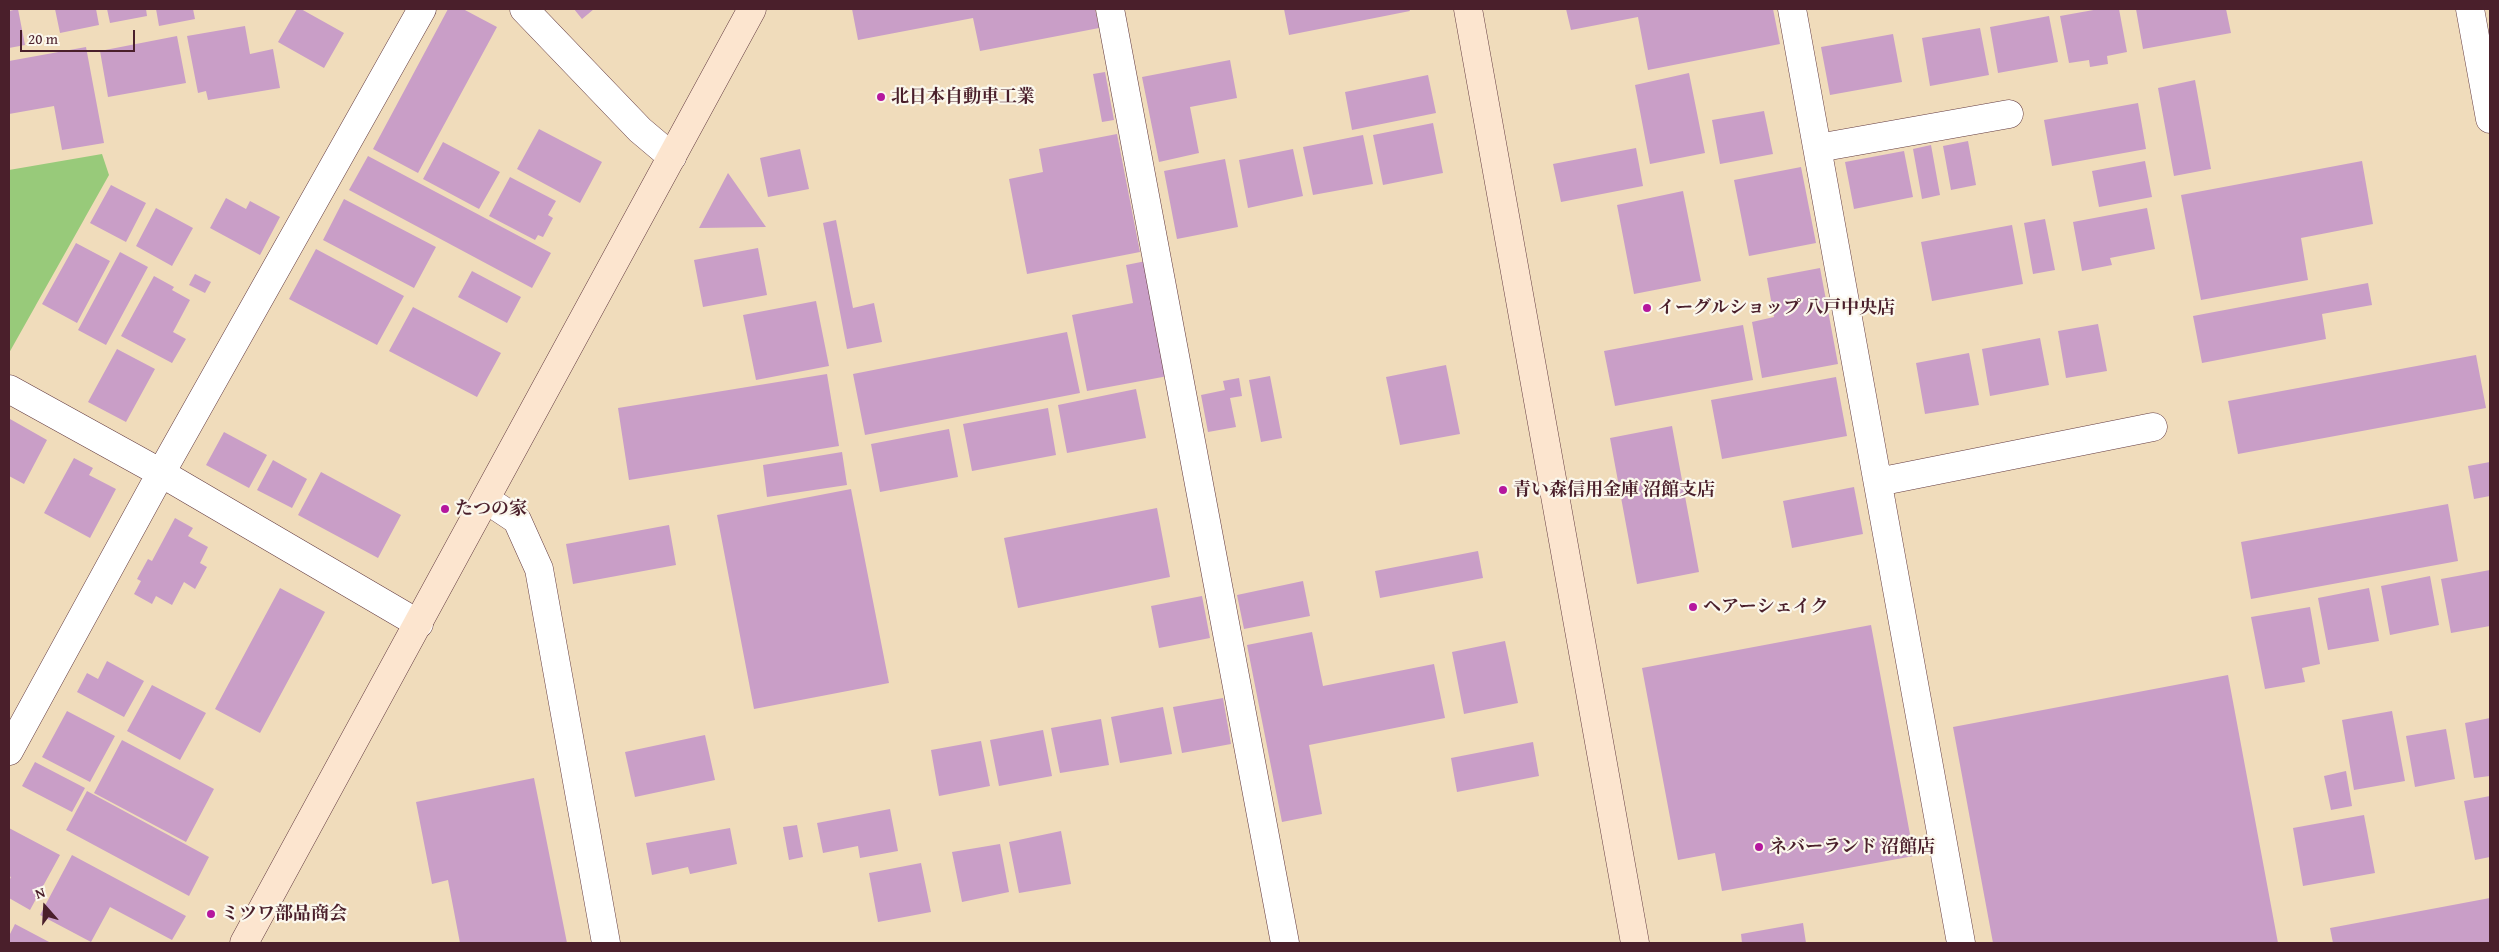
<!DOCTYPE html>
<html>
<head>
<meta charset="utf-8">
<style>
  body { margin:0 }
  #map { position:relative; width:2499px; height:952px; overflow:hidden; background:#f0dcbb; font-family:"Gentium Book Plus",serif }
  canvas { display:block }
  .frame { position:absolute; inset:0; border:10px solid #4a1f2b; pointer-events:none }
  .north { position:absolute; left:20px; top:882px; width:50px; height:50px; -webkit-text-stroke:4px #fbf7ec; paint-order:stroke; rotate:341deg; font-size:14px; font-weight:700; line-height:20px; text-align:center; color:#4a1f2b }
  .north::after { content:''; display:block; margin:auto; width:18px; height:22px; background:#4a1f2b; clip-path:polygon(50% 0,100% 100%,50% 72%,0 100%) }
  .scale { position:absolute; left:20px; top:30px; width:115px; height:22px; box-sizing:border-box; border:2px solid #4a1f2b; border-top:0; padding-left:6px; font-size:15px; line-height:18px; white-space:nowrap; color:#4a1f2b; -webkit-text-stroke:4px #fbf7ec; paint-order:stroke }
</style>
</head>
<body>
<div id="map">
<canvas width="2499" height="952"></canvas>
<div class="frame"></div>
<div class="north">N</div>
<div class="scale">20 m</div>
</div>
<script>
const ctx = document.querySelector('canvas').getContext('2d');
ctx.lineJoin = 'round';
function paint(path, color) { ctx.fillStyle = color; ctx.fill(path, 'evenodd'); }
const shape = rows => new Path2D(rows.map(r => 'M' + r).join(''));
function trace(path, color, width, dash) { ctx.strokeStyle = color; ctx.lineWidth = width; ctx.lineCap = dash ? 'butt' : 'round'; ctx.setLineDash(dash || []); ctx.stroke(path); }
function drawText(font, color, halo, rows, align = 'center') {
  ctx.font = font + ' "Gentium Book Plus","Noto Serif JP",serif'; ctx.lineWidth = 4.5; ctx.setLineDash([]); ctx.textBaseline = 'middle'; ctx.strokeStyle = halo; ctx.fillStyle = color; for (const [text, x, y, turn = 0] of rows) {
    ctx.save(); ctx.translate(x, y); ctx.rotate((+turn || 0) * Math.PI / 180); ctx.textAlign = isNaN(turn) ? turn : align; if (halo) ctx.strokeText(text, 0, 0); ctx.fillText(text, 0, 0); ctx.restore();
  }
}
paint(shape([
  [102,154,109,175,9,353,9,170]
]), '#98ca7a');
paint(shape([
  [18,9,25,45,9,48,9,11],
  [55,9,96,9,99,25,60,33],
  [107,9,146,9,147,16,110,23],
  [156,9,193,9,195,19,159,26],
  [297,9,301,9,344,33,324,68,278,42],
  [448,9,463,9,497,27,418,173,373,149],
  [574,9,594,9,582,19],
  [852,9,1095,9,1099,28,980,51,973,18,858,40],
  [1284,9,1409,9,1410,11,1289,35],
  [1566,9,1773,9,1780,44,1648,70,1638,17,1571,30],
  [2099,9,2119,9,2127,52,2107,56,2108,64,2090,67,2089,60,2069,63,2060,16],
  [2136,9,2226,9,2231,33,2143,49],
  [2049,16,2058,62,1998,73,1990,27],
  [245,26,250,54,273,49,280,88,208,100,206,91,198,93,187,36],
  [1980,28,1989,75,1930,86,1922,38],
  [1893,34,1902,82,1830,95,1821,47],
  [177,36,186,83,108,97,100,51],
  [86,47,104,143,62,150,54,106,9,114,9,61],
  [1230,60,1237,98,1190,107,1199,153,1159,162,1142,77],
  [1105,72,1114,120,1102,122,1093,74],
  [1689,73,1705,153,1650,164,1635,85],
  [1428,75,1436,113,1352,130,1345,92],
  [2195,80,2211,169,2174,176,2158,88],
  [2138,103,2146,149,2052,166,2044,120],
  [1764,111,1773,154,1720,164,1712,120],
  [1433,123,1443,173,1383,185,1373,135],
  [539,129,602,162,580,203,517,169],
  [1117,134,1140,252,1027,274,1009,179,1043,172,1039,149],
  [1363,135,1373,184,1313,195,1303,147],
  [1968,141,1976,185,1951,190,1943,146],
  [443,142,500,172,479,209,423,179],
  [1931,145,1940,195,1922,199,1913,149],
  [1636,148,1643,186,1561,202,1553,164],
  [800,149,809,189,768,197,760,158],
  [1293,149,1303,196,1248,208,1239,160],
  [1904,151,1913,197,1854,209,1845,162],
  [368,156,551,253,532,288,349,190],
  [1225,159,1238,227,1177,239,1164,171],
  [2145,161,2152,197,2099,207,2092,171],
  [2362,161,2373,224,2301,238,2308,280,2201,300,2181,195],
  [1801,167,1816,243,1749,256,1734,180],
  [728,173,766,227,699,228],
  [510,177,556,201,548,215,553,218,543,237,538,235,535,240,489,216],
  [111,185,146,203,126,242,90,223],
  [1683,191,1701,281,1634,294,1617,205],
  [226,198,246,209,250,201,280,217,260,255,210,228],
  [344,199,436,247,414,288,323,240],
  [156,208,193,228,172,266,136,246],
  [2147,208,2155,249,2110,258,2112,265,2082,271,2073,222],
  [2045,219,2055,270,2033,274,2024,223],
  [836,220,853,308,874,303,882,342,847,349,823,223],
  [2012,225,2023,284,1932,301,1921,242],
  [76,243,110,261,77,323,42,304],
  [758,248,767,295,703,307,694,260],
  [316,249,404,296,377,345,289,299],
  [120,252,148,267,106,345,78,330],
  [1146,261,1168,376,1087,391,1072,315,1133,303,1126,265],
  [1820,268,1838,364,1762,378,1752,322,1774,317,1767,278],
  [472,271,521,297,507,323,458,297],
  [195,274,211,282,205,293,189,285],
  [154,276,174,287,172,290,190,300,173,332,186,339,172,363,121,336],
  [2368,283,2372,305,2322,314,2326,339,2202,363,2193,316],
  [816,301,829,366,756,380,743,315],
  [413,307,501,353,477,397,389,351],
  [2098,324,2107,371,2066,378,2058,331],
  [1743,325,1753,380,1615,406,1604,351],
  [1067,332,1080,393,865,435,853,374],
  [2040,338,2049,385,1990,396,1982,349],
  [117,349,155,369,126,422,88,402],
  [1969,353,1979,405,1925,414,1916,363],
  [2476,355,2486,408,2238,454,2228,401],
  [1446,365,1460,434,1400,445,1386,377],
  [827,374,839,446,629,480,618,408],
  [1270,376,1282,438,1261,442,1249,380],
  [1836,377,1847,436,1722,459,1711,400],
  [1239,378,1242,396,1230,398,1236,427,1208,432,1201,395,1225,390,1223,381],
  [1136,389,1146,438,1067,453,1058,405],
  [1048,408,1056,455,972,471,963,424],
  [10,419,47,440,24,484,9,476],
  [1672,426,1699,572,1637,584,1610,438],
  [949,429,958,477,880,492,871,444],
  [224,432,267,455,249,488,206,465],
  [842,452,847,485,767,497,763,465],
  [74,458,93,468,89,475,116,489,90,538,44,513],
  [273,460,307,479,292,508,257,490],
  [2490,462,2490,496,2474,499,2468,466],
  [321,472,401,515,378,558,298,515],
  [1854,487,1863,534,1792,548,1783,501],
  [851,489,889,683,754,709,717,515],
  [2448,504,2458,561,2251,599,2241,542],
  [1157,508,1170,577,1018,608,1004,538],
  [175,518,193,528,188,536,208,547,200,563,207,567,195,589,184,582,172,605,156,596,152,604,134,594,141,581,137,579,148,559,152,561],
  [669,525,676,565,573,584,566,544],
  [1478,551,1483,578,1380,598,1375,571],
  [2490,570,2490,626,2451,633,2441,579],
  [2430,576,2439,625,2390,635,2381,586],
  [1303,581,1310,616,1244,629,1237,595],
  [280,588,325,612,260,733,215,709],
  [2369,588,2379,641,2328,650,2318,598],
  [1202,596,1210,638,1159,648,1151,606],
  [2310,607,2320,664,2302,668,2305,682,2265,689,2251,617],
  [1871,625,1914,856,1722,891,1715,853,1678,860,1642,668],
  [1312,632,1323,686,1434,664,1445,718,1309,745,1322,814,1282,822,1247,645],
  [1505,641,1518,703,1464,714,1452,652],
  [107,661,144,681,124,717,77,692,87,673,98,679],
  [2228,675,2278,943,1993,943,1953,727],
  [152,685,206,713,180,760,127,731],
  [1223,698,1231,744,1182,753,1173,707],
  [1163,707,1172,754,1120,763,1111,717],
  [67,711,115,736,90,782,42,757],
  [2392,711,2405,781,2354,790,2342,720],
  [2490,718,2490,776,2474,778,2465,723],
  [1101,719,1109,765,1060,773,1051,728],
  [2446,729,2455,779,2415,787,2406,736],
  [1043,730,1052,776,999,786,990,740],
  [705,735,715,780,635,797,625,752],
  [122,740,214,789,186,842,94,793],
  [981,741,990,786,939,796,931,750],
  [1533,742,1539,776,1457,792,1451,758],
  [35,762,85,788,72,812,22,786],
  [2346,771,2352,806,2331,810,2324,776],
  [534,778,567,943,460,943,448,880,432,884,416,802],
  [87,791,209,857,189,896,66,830],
  [2490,796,2490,857,2475,860,2464,801],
  [890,809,898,851,860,858,858,846,823,853,817,823],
  [2364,815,2375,873,2303,886,2293,828],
  [797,825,803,857,789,860,783,827],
  [9,828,60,855,30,910,9,898,9,881,11,877,9,876],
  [730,828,737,864,690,874,688,867,652,875,646,843],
  [1061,831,1071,884,1019,893,1009,842],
  [1000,844,1009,892,962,902,952,852],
  [72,855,186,916,172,940,110,907,91,942,40,915],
  [921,863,931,912,878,922,869,873],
  [2490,898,2490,943,2333,943,2330,928],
  [1803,923,1806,943,1742,943,1741,934],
  [15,924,51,943,9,943,9,936]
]), '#c99ec7');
const street = shape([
  [524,9,640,130,672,157],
  [1110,9,1285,943],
  [1792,9,1961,943],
  [2470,9,2490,119],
  [1818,148,2009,114],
  [9,389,161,473,419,624],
  [1878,482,2153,427],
  [487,500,517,520,539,569,606,943],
  [9,751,161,473,422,9]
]);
const secondary = shape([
  [1468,9,1635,943],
  [244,943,752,9]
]);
trace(street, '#633b41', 29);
trace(secondary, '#633b41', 29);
trace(street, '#fff', 28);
trace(secondary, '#fce5cf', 28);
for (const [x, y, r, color] of [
  [881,97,5,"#b5179e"],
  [1647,308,5,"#b5179e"],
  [1503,490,5,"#b5179e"],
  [445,509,5,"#b5179e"],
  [1693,607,5,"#b5179e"],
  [1759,847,5,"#b5179e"],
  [211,914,5,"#b5179e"]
]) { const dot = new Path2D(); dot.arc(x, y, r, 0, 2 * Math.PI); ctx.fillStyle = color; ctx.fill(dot); trace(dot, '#fbf7ec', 2); }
drawText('bold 18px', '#4a1f2b', '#fbf7ec', [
  ["北日本自動車工業",891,97],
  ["イーグルショップ 八戸中央店",1657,308],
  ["青い森信用金庫 沼館支店",1513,490],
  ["たつの家",455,509],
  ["ヘアーシェイク",1703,607],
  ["ネバーランド 沼館店",1769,847],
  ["ミツワ部品商会",221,914]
], 'left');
</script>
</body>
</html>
